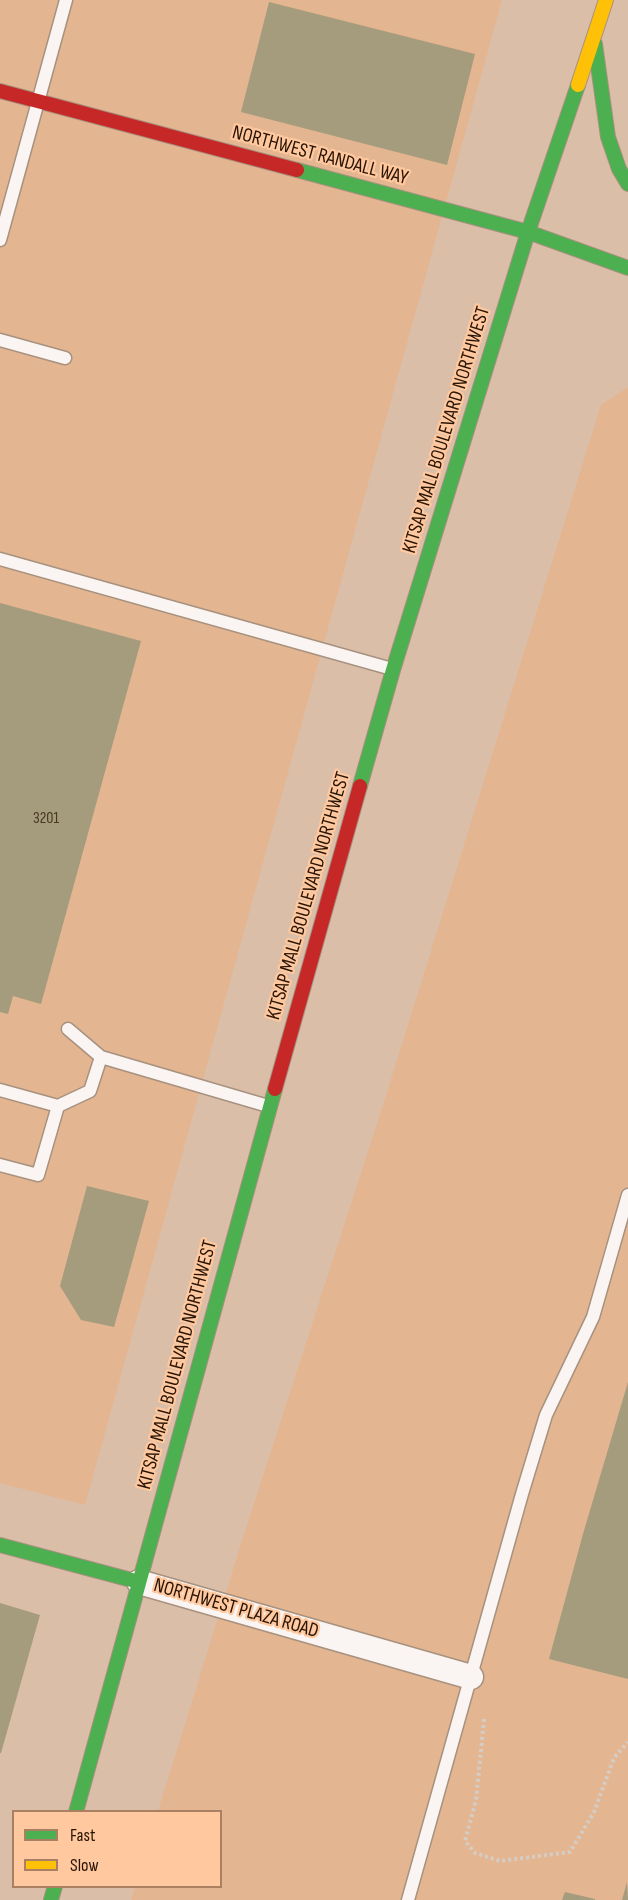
<!DOCTYPE html>
<html>
<head>
<meta charset="utf-8">
<style>
  body { margin:0 }
  #map { position:relative; width:628px; height:1900px; overflow:hidden; background:#dbbea8; font-family:"Sofia Sans Condensed",sans-serif }
  canvas { display:block }
  .legend { position:absolute; left:12px; top:1810px; width:210px; height:78px; box-sizing:border-box; background:#ffc89e; border:2px solid #a98061; margin:0; padding:8px 10px; list-style:none; font-size:18px; color:#281405 }
  .legend li { display:flex; align-items:center; gap:12px; height:30px }
  .legend b { width:30px; border:2px solid #a98061 }
</style>
</head>
<body>
<div id="map">
<canvas width="628" height="1900"></canvas>
<ul class="legend">
<li><b style="height:8px;background:#4caf50"></b>Fast</li>
<li><b style="height:8px;background:#ffc107"></b>Slow</li>
</ul>
</div>
<script>
const ctx = document.querySelector('canvas').getContext('2d');
ctx.lineJoin = 'round';
function paint(path, color) { ctx.fillStyle = color; ctx.fill(path, 'evenodd'); }
const shape = rows => new Path2D(rows.map(r => 'M' + r).join(''));
function trace(path, color, width, dash) { ctx.strokeStyle = color; ctx.lineWidth = width; ctx.lineCap = dash ? 'butt' : 'round'; ctx.setLineDash(dash || []); ctx.stroke(path); }
function drawText(font, color, halo, rows, align = 'center') {
  ctx.font = font + ' "Sofia Sans Condensed",sans-serif'; ctx.lineWidth = 4.5; ctx.setLineDash([]); ctx.textBaseline = 'middle'; ctx.strokeStyle = halo; ctx.fillStyle = color; for (const [text, x, y, turn = 0] of rows) {
    ctx.save(); ctx.translate(x, y); ctx.rotate((+turn || 0) * Math.PI / 180); ctx.textAlign = isNaN(turn) ? turn : align; if (halo) ctx.strokeText(text, 0, 0); ctx.fillText(text, 0, 0); ctx.restore();
  }
}
paint(shape([
  [0,0,502,0,85,1505,0,1483],
  [628,387,628,1900,131,1900,135,1887,220,1886,220,1812,158,1811,240,1547,383,1105,601,405]
]), '#e3b591');
paint(shape([
  [269,2,475,54,447,165,241,112],
  [0,603,141,641,41,1004,13,996,8,1014,0,1012],
  [87,1186,149,1201,114,1327,81,1320,60,1286],
  [628,1382,628,1679,549,1659,583,1534],
  [0,1603,40,1615,1,1753,0,1753],
  [627,1882,628,1900,622,1900],
  [565,1892,595,1899,595,1900,562,1900]
]), '#a59b7d');
const lane = shape([
  [0,240,66,0],
  [0,340,65,358],
  [0,559,392,669],
  [68,1029,101,1057,268,1106],
  [0,1090,58,1106,90,1091,101,1057],
  [0,1165,38,1175,58,1106],
  [408,1900,522,1494,546,1415,593,1317,628,1195]
]);
const street = shape([
  [139,1582,471,1677]
]);
const fast = shape([
  [595,44,608,137,619,169,628,184],
  [297,170,528,232,628,268],
  [360,786,393,670,528,232,578,85],
  [0,1545,139,1582],
  [76,1812,275,1089],
  [51,1900,55,1886]
]);
const slow = shape([
  [578,85,606,0]
]);
const jam = shape([
  [0,91,297,170],
  [275,1089,360,786]
]);
trace(lane, '#a7917f', 15);
trace(street, '#a7917f', 27);
trace(fast, '#a7917f', 16);
trace(slow, '#a7917f', 16);
trace(jam, '#a7917f', 16);
trace(shape([
  [484,1719,476,1800,465,1841,475,1853,500,1861,570,1852,594,1812,614,1758,628,1742]
]), '#d5ccc4', 4, [3, 3]);
trace(lane, '#faf5f2', 12);
trace(street, '#faf5f2', 24);
trace(fast, '#4caf50', 14);
trace(slow, '#ffc107', 14);
trace(jam, '#c62828', 14);
drawText('16px', '#473623', null, [
  ["3201",46,819]
]);
drawText('20px', '#281405', '#ffc89e', [
  ["NORTHWEST RANDALL WAY",320,156,15],
  ["KITSAP MALL BOULEVARD NORTHWEST",447,430,-73],
  ["KITSAP MALL BOULEVARD NORTHWEST",309,896,-74],
  ["KITSAP MALL BOULEVARD NORTHWEST",178,1365,-75],
  ["NORTHWEST PLAZA ROAD",236,1609,16]
]);
</script>
</body>
</html>
